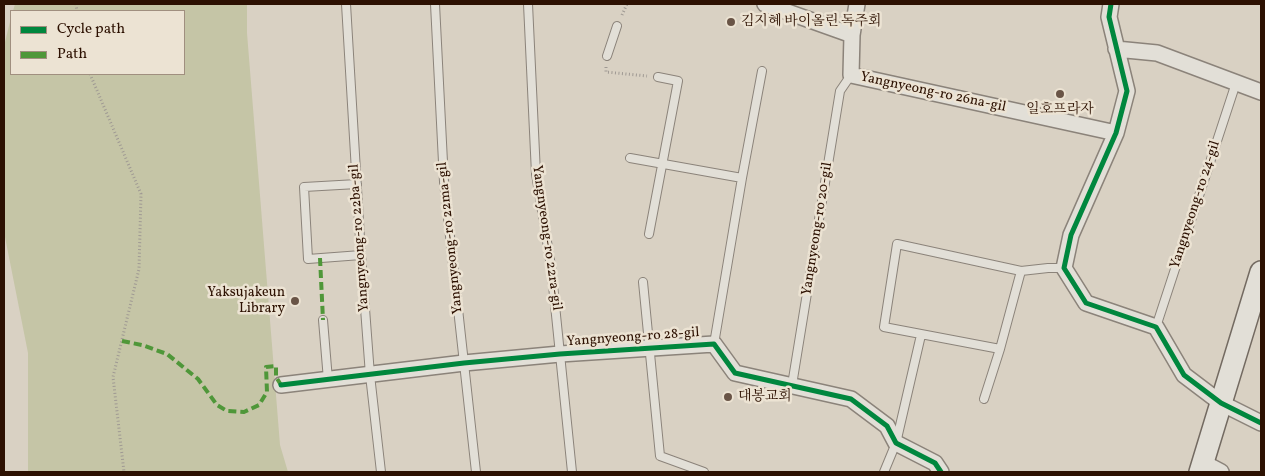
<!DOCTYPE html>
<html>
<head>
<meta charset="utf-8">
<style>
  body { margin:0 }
  #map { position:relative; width:1265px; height:476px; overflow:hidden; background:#d9d1c3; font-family:Vollkorn,serif }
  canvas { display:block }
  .frame { position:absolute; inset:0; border:5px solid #2d1102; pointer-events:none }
  .legend { position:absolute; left:10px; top:10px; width:175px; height:65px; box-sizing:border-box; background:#ece3d3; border:1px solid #a08f7f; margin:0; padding:6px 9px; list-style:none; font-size:15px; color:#2d1102 }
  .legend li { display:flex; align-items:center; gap:10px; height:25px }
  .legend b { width:25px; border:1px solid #a08f7f }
</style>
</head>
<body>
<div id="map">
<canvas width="1265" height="476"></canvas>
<div class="frame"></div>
<ul class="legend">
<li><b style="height:6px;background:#00873e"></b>Cycle path</li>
<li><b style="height:6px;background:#4f9739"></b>Path</li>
</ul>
</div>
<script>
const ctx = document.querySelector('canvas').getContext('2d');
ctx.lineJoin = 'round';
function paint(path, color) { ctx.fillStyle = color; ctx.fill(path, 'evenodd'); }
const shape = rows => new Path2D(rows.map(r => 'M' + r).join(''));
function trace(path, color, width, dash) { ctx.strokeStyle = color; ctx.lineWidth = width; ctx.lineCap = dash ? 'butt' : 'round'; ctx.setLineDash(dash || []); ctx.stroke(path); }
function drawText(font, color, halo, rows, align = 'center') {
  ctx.font = font + ' Vollkorn,"Noto Serif KR",serif'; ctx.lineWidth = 5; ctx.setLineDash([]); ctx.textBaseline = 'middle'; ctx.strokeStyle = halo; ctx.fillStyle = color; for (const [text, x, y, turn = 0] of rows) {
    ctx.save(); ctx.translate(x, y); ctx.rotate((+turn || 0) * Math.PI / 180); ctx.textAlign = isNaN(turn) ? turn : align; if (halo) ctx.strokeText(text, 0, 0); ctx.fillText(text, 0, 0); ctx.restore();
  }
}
paint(shape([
  [15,4,247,4,247,33,280,445,288,472,28,472,28,353,4,232,4,46,11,18,11,74,184,74,184,11,13,11]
]), '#c5c5a6');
const lane = shape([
  [346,4,361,255,370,375,381,472],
  [435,4,444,182,476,472],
  [528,4,536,174,551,266,572,472],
  [607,56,617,26],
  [630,158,742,178],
  [357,184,304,187,308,259,361,255],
  [649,234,678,81,658,77],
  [643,282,660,456,704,472],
  [323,320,328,380],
  [1156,327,1236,83],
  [714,344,742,178,762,71],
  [1000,349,884,327,897,244,1021,271,1048,268,1064,268],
  [792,385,840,91,851,75],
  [984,399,1000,349,1021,271],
  [884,472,896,443,921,335]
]);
const street = shape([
  [765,4,852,35,851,75,1116,133],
  [1111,4,1109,17,1127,91,1116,133,1071,235,1064,268,1086,303,1156,327,1184,375,1221,403,1261,423],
  [852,35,857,4],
  [1116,49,1157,53,1261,92],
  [281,385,464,363,560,354,714,344,735,373,851,399,887,426,896,443,935,463,941,472],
  [1204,463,1221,472]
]);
const secondary = shape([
  [1200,472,1261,272]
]);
trace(lane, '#8b837a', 10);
trace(street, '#8b837a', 18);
trace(secondary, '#736a61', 24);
trace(shape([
  [76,4,77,11],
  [622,15,627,4],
  [606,67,606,72,647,76],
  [90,74,141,194,139,269,113,377,124,472]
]), '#9f9993', 3, [1, 2.5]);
trace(lane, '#e2dfd7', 8);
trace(street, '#e2dfd7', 15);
trace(secondary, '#e2dfd7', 21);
trace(shape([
  [320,258,323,320],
  [122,341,142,345,167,354,198,379,217,405,227,411,244,412,259,405,267,392,266,367,276,366,276,377,281,385]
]), '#4f9739', 4, [8, 4]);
trace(shape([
  [1111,4,1109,17,1127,91,1116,133,1071,235,1064,268,1086,303,1156,327,1184,375,1221,403,1261,423],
  [281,385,464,363,560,354,714,344,735,373,851,399,887,426,896,443,935,463,941,472]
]), '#00873e', 5);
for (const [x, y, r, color] of [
  [731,22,5,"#695446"],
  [1060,94,5,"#695446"],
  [295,301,5,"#695446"],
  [728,397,5,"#695446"]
]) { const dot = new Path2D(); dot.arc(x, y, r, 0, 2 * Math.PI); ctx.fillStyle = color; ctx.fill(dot); trace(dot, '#ece3d3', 2); }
drawText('14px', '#2d1102', '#ece3d3', [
  ["김지혜 바이올린 독주회",741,22],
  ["일호프라자",1060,110,"center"],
  ["Yaksujakeun",285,293,"right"],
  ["Library",285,309,"right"],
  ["대봉교회",738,397]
], 'left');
drawText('14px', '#2d1102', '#ece3d3', [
  ["Yangnyeong-ro 26na-gil",933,93,12],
  ["Yangnyeong-ro 24-gil",1196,205,-72],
  ["Yangnyeong-ro 20-gil",818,229,-81],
  ["Yangnyeong-ro 22ba-gil",360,238,-94],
  ["Yangnyeong-ro 22ma-gil",451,238,-96],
  ["Yangnyeong-ro 22ra-gil",546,238,82],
  ["Yangnyeong-ro 28-gil",633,338,-4]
]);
</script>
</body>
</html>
